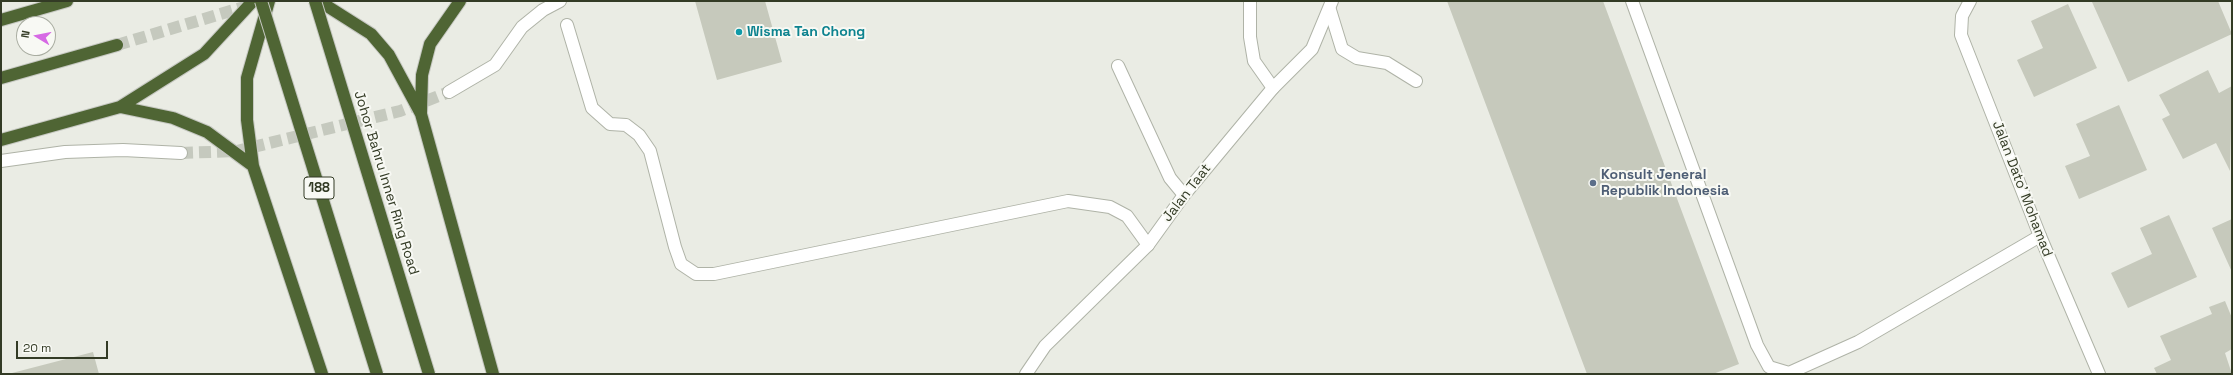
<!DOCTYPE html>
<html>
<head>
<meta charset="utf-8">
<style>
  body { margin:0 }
  #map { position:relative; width:2233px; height:375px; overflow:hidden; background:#eaece4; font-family:"Space Grotesk",sans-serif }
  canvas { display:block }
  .frame { position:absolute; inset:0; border:2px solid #333b25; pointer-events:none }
  .north { position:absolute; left:16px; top:16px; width:40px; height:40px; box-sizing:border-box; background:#f8f9f4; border:1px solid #a9ada1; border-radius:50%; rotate:280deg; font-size:11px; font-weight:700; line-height:16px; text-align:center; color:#333b25 }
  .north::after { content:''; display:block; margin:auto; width:14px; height:18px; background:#d669e4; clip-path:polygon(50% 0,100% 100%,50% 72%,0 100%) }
  .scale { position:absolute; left:16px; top:341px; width:92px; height:18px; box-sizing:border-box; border:2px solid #333b25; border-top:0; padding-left:5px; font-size:12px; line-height:14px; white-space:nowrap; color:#333b25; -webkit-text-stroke:3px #f8f9f4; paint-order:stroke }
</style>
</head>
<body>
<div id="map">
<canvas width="2233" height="375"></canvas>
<div class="frame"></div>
<div class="north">N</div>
<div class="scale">20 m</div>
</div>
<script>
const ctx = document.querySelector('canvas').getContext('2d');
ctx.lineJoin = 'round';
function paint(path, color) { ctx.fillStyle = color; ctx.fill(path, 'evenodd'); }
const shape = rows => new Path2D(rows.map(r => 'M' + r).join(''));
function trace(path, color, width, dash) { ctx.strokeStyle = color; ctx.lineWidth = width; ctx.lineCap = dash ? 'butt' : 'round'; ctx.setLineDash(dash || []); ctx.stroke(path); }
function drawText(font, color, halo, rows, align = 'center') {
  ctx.font = font + ' "Space Grotesk",sans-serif'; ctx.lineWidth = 4; ctx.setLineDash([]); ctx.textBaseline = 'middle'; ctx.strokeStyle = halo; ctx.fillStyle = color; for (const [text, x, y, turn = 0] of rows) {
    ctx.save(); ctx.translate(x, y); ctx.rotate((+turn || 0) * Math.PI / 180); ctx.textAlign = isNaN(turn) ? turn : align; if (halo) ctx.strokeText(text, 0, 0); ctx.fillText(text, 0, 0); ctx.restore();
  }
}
paint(shape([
  [695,1,765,1,782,62,717,80],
  [1447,1,1603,1,1739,364,1713,374,1587,374],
  [2218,1,2232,34,2128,82,2092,2],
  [2068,4,2097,68,2034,97,2017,60,2043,48,2031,21],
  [2208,70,2219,93,2232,86,2230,171,2216,143,2183,159,2162,119,2170,115,2159,95],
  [2119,105,2147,170,2079,199,2065,166,2090,156,2076,124],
  [2169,215,2197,277,2128,308,2111,273,2152,254,2140,228],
  [2232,219,2232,272,2212,228],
  [2225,301,2232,318,2232,349,2225,353,2232,374,2157,374,2154,368,2171,360,2160,336,2212,314,2209,307],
  [93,352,99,374,12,374,12,373]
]), '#c6c9bc');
trace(shape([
  [181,153,237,151,400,111,449,92]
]), '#c5c9be', 12, [12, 6]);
trace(shape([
  [117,45,254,4]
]), '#c5c9be', 12, [12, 6]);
const lane = shape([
  [1250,1,1250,37,1254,61,1273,88],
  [1632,1,1757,345,1769,367,1789,373,1858,342,2040,236],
  [1330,10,1342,49,1357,58,1387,63,1416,81],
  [567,25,592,108,610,124,626,125,639,135,650,151,675,247,681,264,696,274,714,274,1068,201,1110,207,1127,216,1148,245],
  [1118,66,1170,178,1184,195]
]);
const street = shape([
  [1970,1,1962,16,1961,35,2040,236,2099,374],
  [449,92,495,65,522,27,543,10,560,1],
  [1,161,65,152,123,150,181,153],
  [1026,374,1045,346,1148,245,1184,195,1273,88,1312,49,1332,1]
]);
const highway = shape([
  [269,1,247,78,247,120,253,166,322,374],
  [319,1,371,34,389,55,421,114,493,374],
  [1,20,67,1],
  [1,78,117,45],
  [120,107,173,118,207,132,253,166],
  [421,113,422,75,430,44,460,1],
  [1,140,120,107,204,54,253,1]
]);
trace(lane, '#afb3a7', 14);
trace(street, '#afb3a7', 14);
trace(highway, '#c6c8c2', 14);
trace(lane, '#fff', 12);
trace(street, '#fff', 12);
trace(highway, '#4f6534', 12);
const highwayBridge = shape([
  [261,1,377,374],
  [315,1,429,374]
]);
trace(highwayBridge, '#c6c8c2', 14, []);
trace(highwayBridge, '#4f6534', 12);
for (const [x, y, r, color] of [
  [739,32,4,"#0f9aa8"],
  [1593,183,4,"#5c6f8a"]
]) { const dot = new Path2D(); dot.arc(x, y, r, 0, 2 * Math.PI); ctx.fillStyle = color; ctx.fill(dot); trace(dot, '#f8f9f4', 1.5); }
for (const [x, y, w] of [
  [319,188,30]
]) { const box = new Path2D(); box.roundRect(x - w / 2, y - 11, w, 22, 3); ctx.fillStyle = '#f8f9f4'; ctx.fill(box); trace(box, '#333b25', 1); }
drawText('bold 13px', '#333b25', null, [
  ["188",319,188]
]);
drawText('bold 14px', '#0d838f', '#f8f9f4', [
  ["Wisma Tan Chong",747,32]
], 'left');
drawText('bold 14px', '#4e5e75', '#f8f9f4', [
  ["Konsult Jeneral",1601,175],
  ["Republik Indonesia",1601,191]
], 'left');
drawText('14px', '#333b25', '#f8f9f4', [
  ["Johor Bahru Inner Ring Road",386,183,73],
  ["Jalan Dato' Mohamad",2022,189,69],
  ["Jalan Taat",1187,193,-52]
]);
</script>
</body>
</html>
